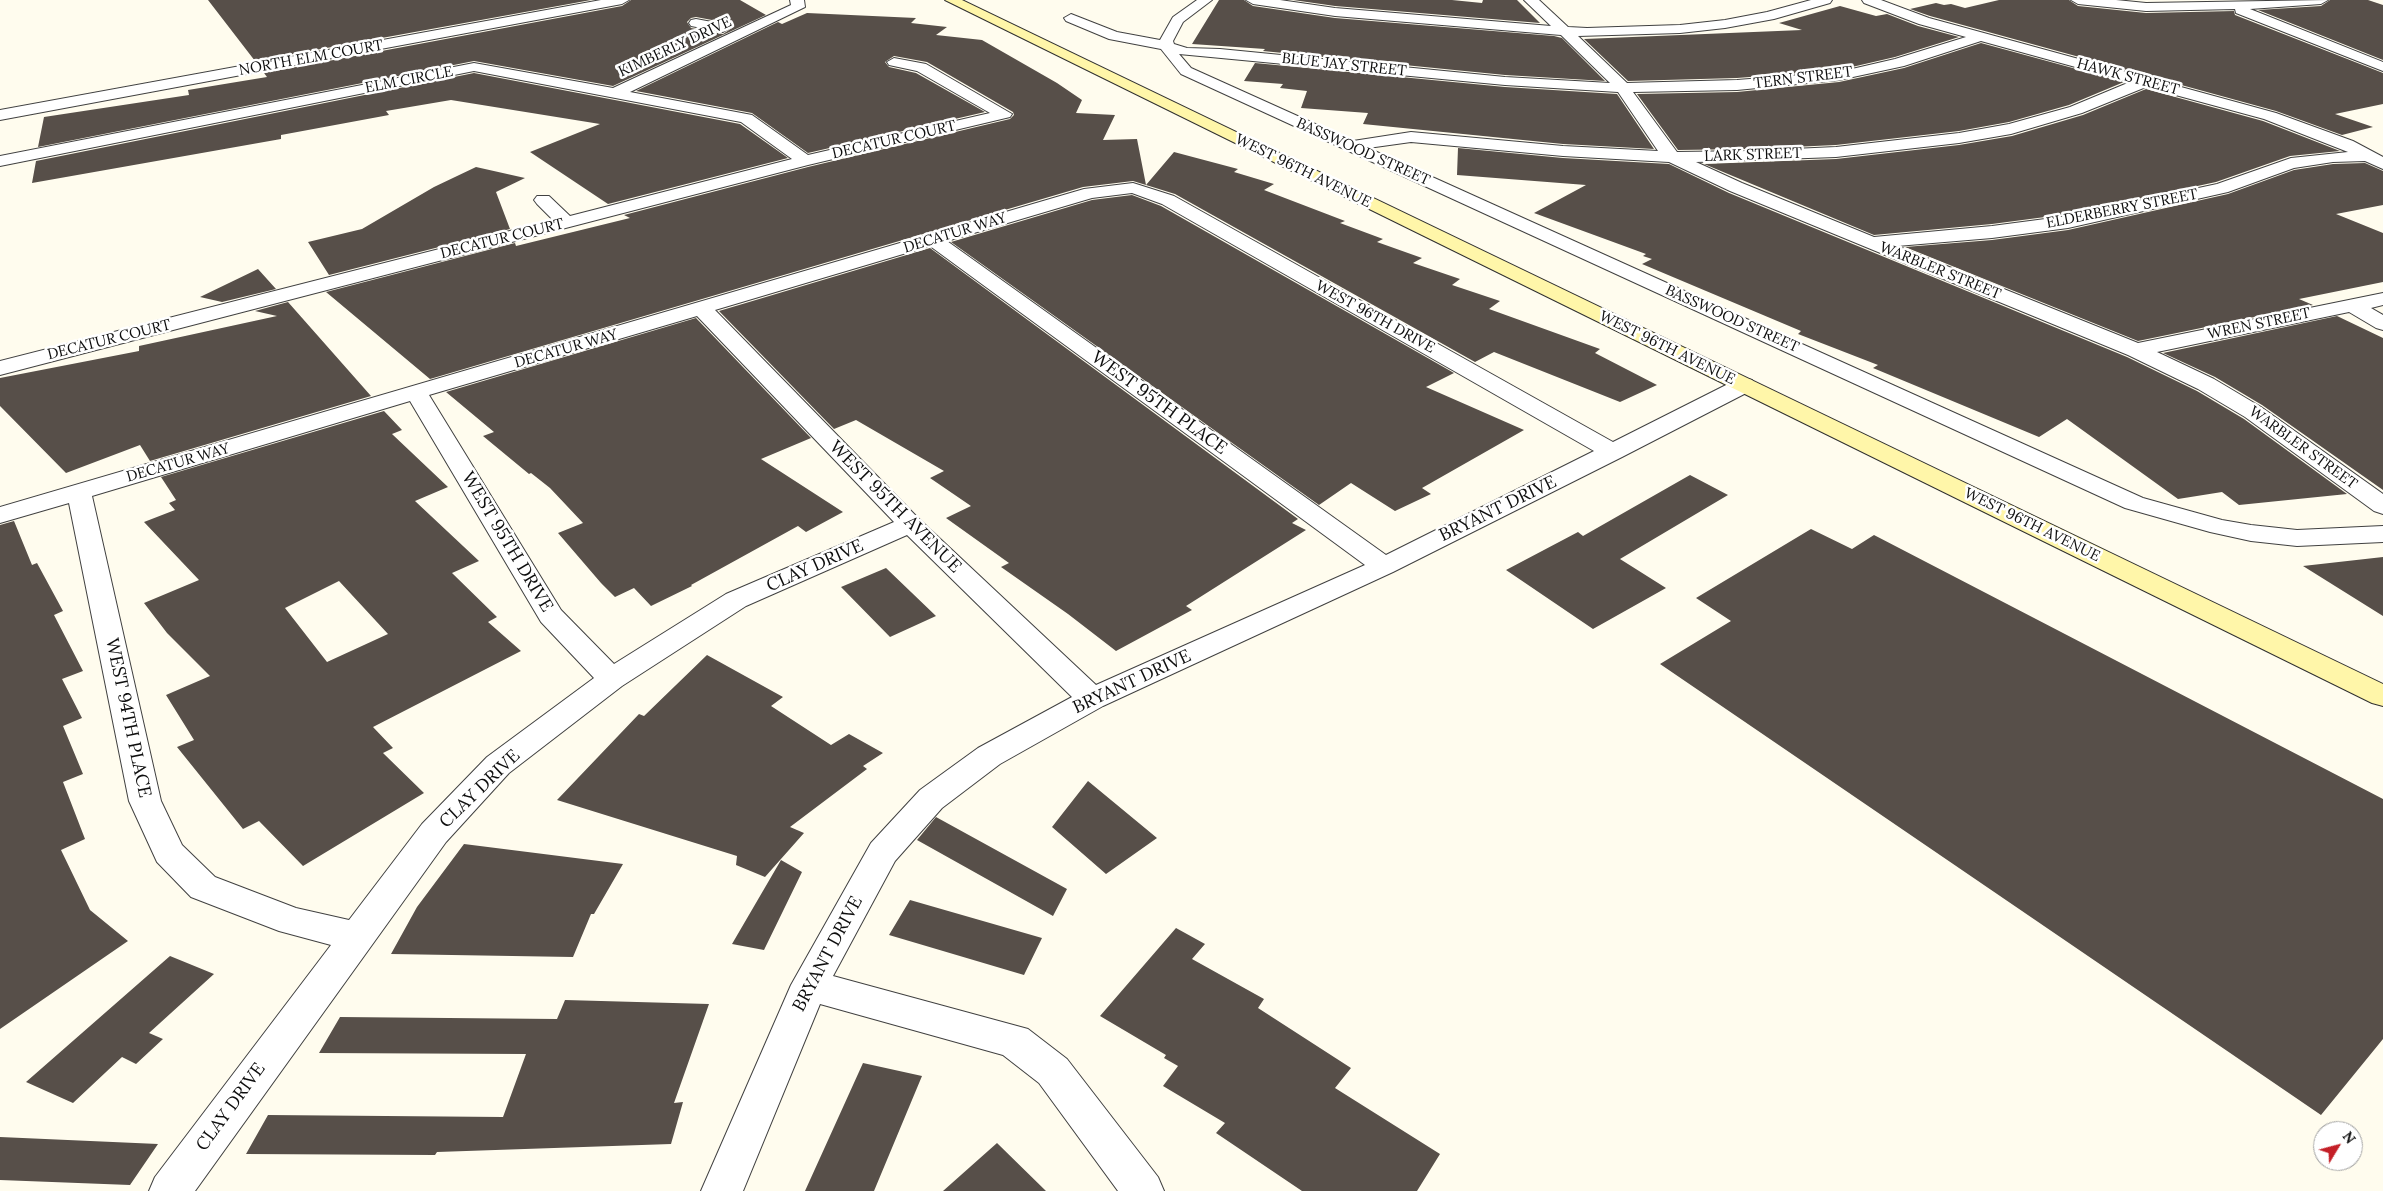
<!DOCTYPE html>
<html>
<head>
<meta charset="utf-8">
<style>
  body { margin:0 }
  #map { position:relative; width:2383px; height:1191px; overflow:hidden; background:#fffcee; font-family:Lora,serif }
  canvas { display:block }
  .north { position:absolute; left:2313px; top:1121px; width:50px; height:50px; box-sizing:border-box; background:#fff; border:1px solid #9f9f9f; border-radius:50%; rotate:53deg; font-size:14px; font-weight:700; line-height:20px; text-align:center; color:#0e0e0e }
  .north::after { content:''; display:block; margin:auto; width:18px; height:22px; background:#c41f27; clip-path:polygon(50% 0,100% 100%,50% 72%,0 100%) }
</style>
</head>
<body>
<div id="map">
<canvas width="2383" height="1191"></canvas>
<div class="north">N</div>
</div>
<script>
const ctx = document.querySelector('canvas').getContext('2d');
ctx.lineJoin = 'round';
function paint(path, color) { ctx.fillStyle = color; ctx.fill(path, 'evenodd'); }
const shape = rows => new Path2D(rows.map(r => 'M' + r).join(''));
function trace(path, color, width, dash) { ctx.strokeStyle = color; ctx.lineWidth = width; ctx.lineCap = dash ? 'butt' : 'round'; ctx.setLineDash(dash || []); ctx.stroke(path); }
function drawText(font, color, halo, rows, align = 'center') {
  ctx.font = font + ' Lora,serif'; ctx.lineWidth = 5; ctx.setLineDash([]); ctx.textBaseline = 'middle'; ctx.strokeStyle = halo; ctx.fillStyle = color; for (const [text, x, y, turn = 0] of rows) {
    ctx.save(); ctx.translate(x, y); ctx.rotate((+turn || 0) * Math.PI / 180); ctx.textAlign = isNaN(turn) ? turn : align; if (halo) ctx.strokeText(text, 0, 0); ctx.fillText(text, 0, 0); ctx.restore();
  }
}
paint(shape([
  [208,0,591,0,255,61],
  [631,0,740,0,766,15,613,86,474,61,38,147,44,117,189,95,188,90,267,77,264,73,622,6],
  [696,17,728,23,732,28,723,34,691,28,687,22,691,18],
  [1219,0,1244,0,1253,6,1335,18,1554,36,1562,38,1605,81,1505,75,1263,51,1265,49,1192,44],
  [1293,0,1452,0,1482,3,1483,0,1517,0,1540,23,1335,6],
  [1999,0,2069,0,2078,6,2146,13,2234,11,2235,15,2383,73,2383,104,2335,114,2373,127,2342,135,2276,111,1930,16,1910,9,1936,3,1944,5,1951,4,1965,8],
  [2330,0,2368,0,2383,5,2383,60,2258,10,2321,6],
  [1840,6,1876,16,1887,14,1918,26,1959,37,1895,57,1839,70,1737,78,1628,81,1584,39,1802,30,1779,23],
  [807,13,916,18,911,23,947,27,936,35,982,40,1057,83,1082,100,1076,113,1115,115,1103,140,1137,139,1146,185,1133,181,1083,187,430,379,326,292,515,243,516,246,630,218,624,215,808,167,1010,119,1014,115,1013,112,927,62,894,56,885,62,889,67,916,73,985,112,808,153,752,113,636,91,778,22,782,24],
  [1981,43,2124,82,2069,105,2009,122,1959,131,1836,145,1750,149,1678,150,1637,94,1737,92,1839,82,1904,68],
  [1255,63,1505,87,1617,94,1654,149,1563,144,1363,124,1368,113,1301,108,1307,91,1280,88,1283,84,1244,81],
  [474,73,740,124,788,158,608,204,530,152,600,124,451,100,386,111,389,115,281,135,281,139,32,183,36,161],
  [2146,89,2263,121,2340,151,2290,156,2216,182,2068,214,1992,224,1874,235,1704,164,1836,159,1959,145,2012,136,2083,115],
  [1458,148,1563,158,1669,164,1729,193,2127,357,2197,391,2244,419,2347,494,2239,505,2222,492,2178,499,2067,419,2039,437,1873,368,1878,365,1798,334,1801,331,1642,264,1652,259,1643,256,1646,254,1534,213,1586,185,1457,175],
  [1174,152,1238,169,1234,172,1274,184,1264,190,1345,221,1340,223,1383,239,1377,242,1422,258,1413,263,1460,279,1452,285,1500,301,1489,309,1600,349,1595,353,1657,385,1620,402,1494,352,1475,362,1175,194,1146,185],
  [2365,163,2383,171,2383,205,2336,214,2383,233,2383,282,2299,299,2313,305,2138,341,1905,247,1992,240,2068,230,2228,194,2294,170,2333,164],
  [476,167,525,178,496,192,510,229,329,275,308,242,362,229,434,187],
  [1132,195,1161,206,1454,373,1426,387,1524,430,1422,488,1431,494,1395,511,1351,483,1319,505,951,242,1092,200],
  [930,248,1298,519,1292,523,1306,530,1186,606,1192,610,1116,651,1068,614,1001,567,1009,563,946,518,971,506,930,478,944,471,856,420,834,429,719,311],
  [258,269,276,289,222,302,200,297],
  [288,302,371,396,150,461,140,445,66,473,0,406,0,378,139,351,139,346,277,316,255,311],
  [2337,316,2383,338,2383,490,2262,405,2215,377,2163,353],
  [696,318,811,438,761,459,843,512,806,532,798,526,691,585,692,586,651,606,634,588,615,597,601,583,558,533,583,523,550,488,531,473,529,474,483,436,494,432,446,392],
  [384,411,402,430,392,434,448,487,415,501,479,561,452,573,497,617,488,622,521,651,373,727,393,748,383,753,424,793,303,866,259,821,243,829,177,747,194,740,166,695,210,676,167,633,144,603,199,580,144,522,175,510,169,503,176,500,161,477],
  [339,581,388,634,327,662,285,608],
  [1690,475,1728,495,1620,559,1666,588,1593,629,1506,570,1578,532,1583,536],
  [14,521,32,565,37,563,63,611,54,615,83,671,62,679,82,718,63,726,83,774,63,782,85,839,61,850,90,910,128,941,0,1029,0,525],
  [1811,529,1852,549,1874,535,2383,799,2383,1039,2321,1115,1660,664,1731,621,1696,598],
  [2383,557,2383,616,2303,566],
  [886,568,936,616,890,637,841,587],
  [707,655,783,697,771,706,831,745,849,734,883,753,863,766,867,769,790,827,804,833,765,877,736,865,737,856,557,800,639,714,644,716],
  [1088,781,1157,838,1106,874,1052,827],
  [936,817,1067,889,1053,916,917,840],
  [464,844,623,864,594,914,591,914,573,957,391,954,417,907],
  [781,860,802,872,764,950,732,944],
  [910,900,1042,938,1024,975,889,935],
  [1176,928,1205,944,1192,959,1264,999,1258,1008,1351,1068,1335,1088,1440,1154,1417,1191,1302,1191,1216,1133,1225,1123,1163,1086,1178,1066,1164,1058,1166,1055,1100,1016],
  [170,956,214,974,149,1033,163,1039,136,1064,122,1057,73,1103,26,1082],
  [565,1000,709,1004,674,1103,683,1102,671,1144,437,1152,435,1155,246,1154,268,1115,503,1117,526,1054,319,1053,340,1017,557,1019],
  [863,1063,922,1076,874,1191,805,1191],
  [0,1137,158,1144,130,1185,0,1180],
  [997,1143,1046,1191,943,1191]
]), '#574f49');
const street = shape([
  [601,0,629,0,622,4,0,120,0,110,601,0],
  [790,0,804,0,805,7,630,92,752,115,808,155,990,113,917,71,889,65,887,62,894,58,926,64,1012,114,1010,117,808,165,0,375,0,361,553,220,537,204,534,200,537,196,549,196,570,216,792,159,741,122,474,71,0,166,0,156,474,63,613,88,791,5,790,0],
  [1197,0,1212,0,1183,22,1173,41,1174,44,1187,48,1220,49,1505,77,1610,83,1561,35,1335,16,1253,4,1246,0,1280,0,1335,8,1551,26,1524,0,1539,0,1568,27,1587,28,1680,25,1725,20,1767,12,1811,0,1832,0,1830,3,1774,19,1725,28,1680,33,1578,36,1627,83,1737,80,1839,72,1895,59,1966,37,1919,24,1864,3,1862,0,1881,0,1929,18,2276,113,2353,141,2383,157,2383,169,2365,161,2333,162,2294,168,2228,192,2068,228,1992,238,1897,246,2138,343,2383,293,2383,305,2371,308,2383,315,2383,330,2376,328,2349,312,2157,352,2214,379,2261,407,2383,494,2383,514,2374,511,2245,417,2198,389,2128,355,1730,191,1669,162,1563,156,1411,142,1368,148,2143,498,2222,520,2251,525,2297,530,2383,526,2383,542,2297,546,2251,541,2210,532,2125,508,1181,74,1161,49,1109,39,1066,21,1064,18,1071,14,1117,32,1160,40,1173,17,1197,0],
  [1981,41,2130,82,2070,107,2009,124,1959,133,1836,147,1750,151,1677,152,1633,92,1737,90,1839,80,1904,66,1981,41],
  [1179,54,1505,85,1618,92,1658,151,1563,146,1411,132,1353,141,1191,68,1179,54],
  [2146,87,2264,119,2348,152,2291,158,2217,184,2068,216,1992,226,1874,237,1742,183,1696,162,1836,157,1959,143,2011,134,2082,113,2146,87],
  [2071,0,2116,0,2146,3,2328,0,2321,4,2250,9,2383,62,2383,71,2236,13,2235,9,2146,11,2078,4,2071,0],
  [696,19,728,25,730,28,723,32,691,26,689,23,691,20,696,19],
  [1133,183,1174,196,1613,442,1736,380,1744,378,1752,380,1755,385,1752,390,1622,457,1393,572,1103,706,1000,764,942,808,895,861,833,976,1028,1029,1067,1059,1158,1177,1164,1191,1118,1191,1039,1083,1003,1055,820,1004,743,1191,701,1191,791,985,871,843,920,790,978,748,1072,697,907,535,746,606,622,686,509,773,446,842,195,1191,149,1191,155,1177,331,945,279,931,191,897,157,862,129,801,69,503,0,523,0,507,1084,189,1133,183],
  [1132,193,1162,204,1594,451,1386,555,947,241,1092,198,1132,193],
  [930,246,1365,565,1096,685,919,519,715,310,930,246],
  [697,316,894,522,726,594,614,664,561,610,429,395,697,316],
  [410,401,541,622,594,678,487,757,422,824,349,920,296,908,215,877,182,845,161,801,92,496,410,401]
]);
const secondary = shape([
  [945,0,962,0,2383,684,2383,706,2372,703,945,0]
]);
trace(street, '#414141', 2);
trace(secondary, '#303030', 2);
paint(street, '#fff');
paint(secondary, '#fff6a9');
drawText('15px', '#0e0e0e', '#fff', [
  ["KIMBERLY DRIVE",675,47,-25],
  ["NORTH ELM COURT",311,58,-10],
  ["BLUE JAY STREET",1344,65,6],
  ["HAWK STREET",2128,77,15],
  ["TERN STREET",1803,78,-7],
  ["ELM CIRCLE",409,80,-11],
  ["DECATUR COURT",894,140,-13],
  ["BASSWOOD STREET",1363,152,24],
  ["LARK STREET",1753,155,-2],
  ["WEST 96TH AVENUE",1303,171,26],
  ["ELDERBERRY STREET",2122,209,-11],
  ["DECATUR WAY",955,233,-17],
  ["DECATUR COURT",502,239,-14],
  ["WARBLER STREET",1940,271,22],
  ["WEST 96TH DRIVE",1375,317,29],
  ["BASSWOOD STREET",1732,319,24],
  ["WREN STREET",2259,324,-12],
  ["DECATUR COURT",109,340,-14],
  ["WEST 96TH AVENUE",1667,348,26],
  ["DECATUR WAY",566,349,-16],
  ["WARBLER STREET",2303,448,36],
  ["DECATUR WAY",178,463,-16],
  ["WEST 96TH AVENUE",2032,525,26]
]);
drawText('18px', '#0e0e0e', '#fff', [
  ["WEST 95TH PLACE",1159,403,36],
  ["WEST 95TH AVENUE",895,507,45],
  ["BRYANT DRIVE",1498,509,-26],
  ["WEST 95TH DRIVE",507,542,59],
  ["CLAY DRIVE",815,566,-24],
  ["BRYANT DRIVE",1132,682,-25],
  ["WEST 94TH PLACE",128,718,78],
  ["CLAY DRIVE",480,789,-44],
  ["BRYANT DRIVE",828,954,-62],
  ["CLAY DRIVE",231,1107,-54]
]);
</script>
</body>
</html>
